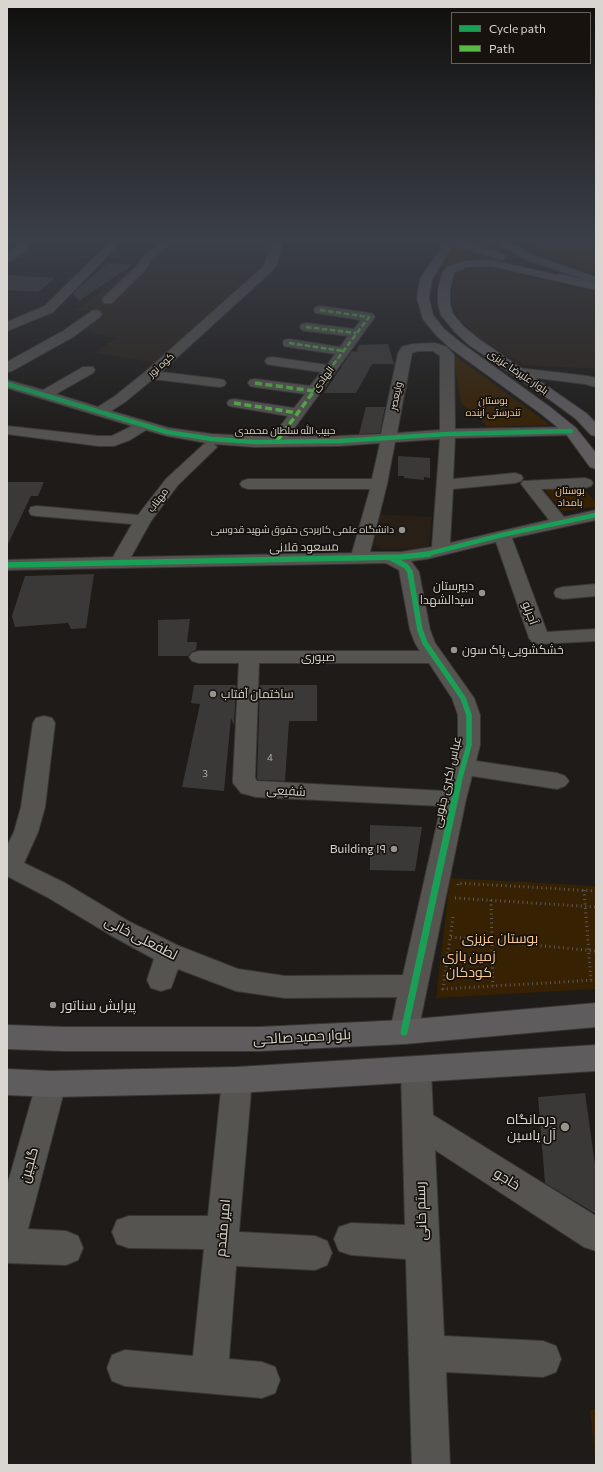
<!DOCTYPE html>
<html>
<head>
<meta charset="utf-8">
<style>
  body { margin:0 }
  #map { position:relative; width:603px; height:1472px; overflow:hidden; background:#1e1b18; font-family:Commissioner,sans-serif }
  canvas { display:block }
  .frame { position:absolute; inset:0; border:8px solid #d8d5d1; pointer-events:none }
  .legend { position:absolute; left:451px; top:12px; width:140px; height:52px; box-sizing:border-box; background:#17120d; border:1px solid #64605b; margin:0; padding:5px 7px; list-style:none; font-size:12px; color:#d8d5d1 }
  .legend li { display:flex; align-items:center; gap:8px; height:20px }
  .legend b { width:20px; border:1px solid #64605b }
</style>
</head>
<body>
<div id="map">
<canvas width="603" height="1472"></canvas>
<div class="frame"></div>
<ul class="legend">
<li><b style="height:5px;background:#1a9f57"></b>Cycle path</li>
<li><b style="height:5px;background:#58b947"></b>Path</li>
</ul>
</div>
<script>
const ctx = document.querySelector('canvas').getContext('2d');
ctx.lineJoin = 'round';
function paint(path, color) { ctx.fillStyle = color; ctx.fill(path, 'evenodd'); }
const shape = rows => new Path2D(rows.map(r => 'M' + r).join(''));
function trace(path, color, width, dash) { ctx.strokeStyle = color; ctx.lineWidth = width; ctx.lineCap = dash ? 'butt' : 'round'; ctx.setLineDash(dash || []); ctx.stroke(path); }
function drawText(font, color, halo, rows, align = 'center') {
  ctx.font = font + ' Commissioner,Cairo,sans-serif'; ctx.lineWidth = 3.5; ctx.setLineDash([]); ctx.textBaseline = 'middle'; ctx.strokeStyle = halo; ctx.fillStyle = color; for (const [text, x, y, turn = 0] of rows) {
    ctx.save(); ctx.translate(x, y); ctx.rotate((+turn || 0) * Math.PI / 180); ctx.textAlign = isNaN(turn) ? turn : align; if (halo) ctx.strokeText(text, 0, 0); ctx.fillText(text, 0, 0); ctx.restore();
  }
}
paint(shape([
  [178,240,274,240,264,270,202,320,157,363,94,353,116,338,84,331,100,311,75,311,122,275,162,252],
  [475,265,501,269,596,293,596,369,525,365,481,340,469,329,458,317,452,300,456,269],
  [378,514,432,517,429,546,422,550,382,549,371,544]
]), '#282017');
paint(shape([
  [455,240,491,240,513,253,580,280,573,279,508,255],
  [519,240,596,240,596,274,547,255],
  [453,246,483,254,549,275,529,269,463,262,445,268,441,272,439,278,434,278,441,264],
  [453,354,550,425,488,427,461,403],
  [580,483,596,503,596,507,562,511,543,487],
  [450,878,596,886,596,989,436,998],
  [596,1409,596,1465,590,1410]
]), '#372103');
paint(shape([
  [108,263,132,265,79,301,73,293],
  [7,275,55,278,38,292,7,290],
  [388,344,394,364,372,364,356,393,324,393,352,351,356,352,359,345],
  [366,407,385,407,380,433,359,434],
  [398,456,430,458,430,478,424,477,424,480,404,478,404,476,398,476],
  [7,482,44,482,38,496,31,496,7,546],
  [94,574,86,628,71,629,68,623,15,627,12,616,25,576],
  [190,619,187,642,197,642,196,650,191,652,188,656,158,656,158,620],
  [194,685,236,685,234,726,231,718,224,791,182,787,200,704,191,703],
  [260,685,317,685,317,721,289,721,285,781,258,780,257,778],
  [370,825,422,827,415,871,370,870],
  [585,1093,596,1172,596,1214,545,1183,538,1097]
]), '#3b3937');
const minor = shape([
  [23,240,33,240,29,247,11,261,7,262,7,254,23,240],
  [112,240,123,240,53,312,7,331,7,322,45,306,112,240],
  [165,240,177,240,152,259,145,270,112,303,104,303,102,300,104,297,137,266,144,255,165,240],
  [273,240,283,240,277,264,273,270,161,372,219,379,224,380,226,383,224,386,219,387,153,379,125,402,111,411,169,428,212,434,272,437,288,416,229,406,227,403,229,400,234,399,294,408,305,394,255,387,250,386,248,383,250,380,255,379,310,386,321,372,272,365,267,364,265,361,267,358,272,357,327,365,335,354,289,347,284,346,283,343,284,340,289,339,340,347,348,336,306,331,302,330,300,327,302,324,306,323,354,329,361,320,316,313,314,310,316,307,320,306,369,313,373,314,375,317,288,437,339,436,381,434,398,353,402,347,412,344,435,343,447,347,454,355,455,429,571,427,576,428,578,431,576,434,571,435,455,438,453,479,515,473,521,475,523,478,521,481,515,483,453,489,450,543,549,520,521,484,523,481,585,478,591,480,593,483,591,486,585,488,541,489,564,517,596,510,596,520,512,538,547,632,596,629,596,641,539,644,532,642,529,638,496,542,427,559,411,561,419,572,430,630,435,643,474,698,480,715,480,745,476,761,557,773,565,776,569,781,565,786,557,789,472,776,466,799,418,1032,414,1041,404,1044,394,1041,390,1032,397,997,285,998,236,991,178,969,171,988,161,991,151,988,147,980,154,959,112,936,47,897,7,876,7,846,14,832,21,807,33,723,36,718,44,716,52,718,55,723,45,807,38,832,24,863,65,883,130,922,179,946,238,969,285,976,403,975,441,806,256,797,241,793,233,783,233,778,239,663,199,663,192,661,189,657,192,653,199,651,420,651,415,643,410,630,399,570,386,563,7,570,7,560,113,557,132,524,37,516,31,515,29,511,31,507,37,506,138,515,166,479,204,444,207,443,167,436,146,430,130,440,114,446,98,446,7,434,7,426,98,436,112,436,132,426,7,388,7,380,43,390,83,367,93,367,95,370,93,373,56,394,98,407,115,396,145,372,264,266,273,240],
  [418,351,433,351,440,356,440,430,397,433,412,353,418,351],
  [440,439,432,547,401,552,370,552,387,484,395,442,440,439],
  [380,443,372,479,248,479,242,481,240,484,242,487,248,489,370,489,352,553,131,557,151,521,178,485,214,450,217,447,214,444,255,447,339,446,380,443],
  [259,663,429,663,452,698,458,715,458,745,445,791,257,781,255,778,259,663],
  [96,310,100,311,102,314,100,317,73,337,12,371,7,372,7,362,63,331,92,311,96,310],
  [518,368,587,376,596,378,596,387,585,384,513,375,511,372,513,369,518,368],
  [596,584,596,596,563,599,556,597,554,593,556,589,563,587,596,584],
  [416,1057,427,1061,431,1070,433,1115,596,1216,596,1251,584,1247,435,1150,444,1336,543,1341,556,1346,561,1359,556,1372,543,1377,446,1372,450,1465,412,1465,406,1259,351,1255,339,1251,334,1239,339,1227,351,1223,405,1225,401,1070,405,1061,416,1057],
  [237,1067,248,1071,252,1080,239,1232,315,1236,327,1241,332,1253,327,1265,315,1270,236,1266,229,1359,262,1362,275,1367,280,1380,275,1393,262,1398,125,1386,112,1381,107,1368,112,1355,125,1350,193,1356,204,1249,129,1248,117,1244,112,1232,117,1220,129,1216,208,1216,222,1080,226,1071,237,1067],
  [51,1071,62,1075,66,1084,28,1229,66,1231,78,1236,83,1248,78,1260,66,1265,7,1263,7,1186,36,1084,40,1075,51,1071]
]);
const major = shape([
  [437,240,457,240,506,255,507,257,502,260,451,245,450,250,432,279,429,298,433,315,444,329,460,342,550,407,576,428,596,453,596,469,590,467,566,434,540,413,450,348,436,335,423,319,417,298,420,279,440,250,441,245,437,240],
  [491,260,557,275,561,274,596,283,596,290,491,266,466,267,454,273,450,290,450,304,453,314,463,326,479,339,586,413,596,423,596,436,591,435,576,419,553,402,469,345,455,332,441,315,438,304,438,290,442,273,447,267,464,261,491,260],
  [596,1003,596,1027,404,1044,260,1051,64,1051,7,1049,7,1025,64,1027,260,1027,404,1020,596,1003],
  [596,1045,596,1071,237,1093,51,1097,7,1095,7,1069,51,1071,237,1067,596,1045]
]);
const highway = shape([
  [493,240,506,240,536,256,596,277,596,284,528,260,494,242,493,240]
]);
trace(minor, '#393735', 2);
trace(major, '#393735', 2);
trace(highway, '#393735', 2);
trace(shape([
  [564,240,572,247,596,254],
  [588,240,596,242]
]), '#5c5a58', 1.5, [0.5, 1.5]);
trace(shape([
  [458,885,458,883,596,891],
  [584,890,591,980],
  [455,898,596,907],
  [491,900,493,986],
  [453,917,443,989,596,980],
  [451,937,596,951]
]), '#5c5a58', 3, [1, 3.5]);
paint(minor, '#565451');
paint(major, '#5f5c5e');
paint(highway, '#5b575b');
trace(shape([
  [320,310,369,317,324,377],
  [306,327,356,333],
  [289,343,343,351]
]), '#58b947', 2.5, [5.5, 2.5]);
trace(shape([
  [255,383,314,391],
  [234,403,298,413],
  [277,441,325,376]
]), '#58b947', 3.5, [7, 3.5]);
trace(shape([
  [7,384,167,432,212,439,255,442,339,441,448,434,571,431],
  [423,555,502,535,596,515]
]), '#1a9f57', 4.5);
trace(shape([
  [391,558,406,566,410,572,420,630,425,643,463,698,469,715,469,745,458,785],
  [7,565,401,557,429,554]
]), '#1a9f57', 5.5);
trace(shape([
  [404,1032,458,784]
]), '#1a9f57', 7);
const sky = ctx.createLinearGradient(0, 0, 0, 446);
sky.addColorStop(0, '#100f0d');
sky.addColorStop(0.54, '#3b3f48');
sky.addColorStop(1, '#3b3f4800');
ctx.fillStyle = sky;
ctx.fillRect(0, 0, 603, 446);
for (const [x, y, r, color] of [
  [402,530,4,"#979490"],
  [482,593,4,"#979490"],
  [454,650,4,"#979490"],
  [213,694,4,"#979490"],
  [394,849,4,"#979490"],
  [53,1005,4,"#979490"],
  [565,1127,5,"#979490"]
]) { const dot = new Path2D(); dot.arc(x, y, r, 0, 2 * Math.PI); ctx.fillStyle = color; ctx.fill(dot); trace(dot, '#17120d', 1.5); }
drawText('10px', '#d8d5d1', '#17120d', [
  ["کوه نور",161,365,-42],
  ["بلوار علیرضا عزیزی",518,372,34],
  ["الهادی",323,379,-53],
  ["ولیعصر",396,396,-78],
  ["حبیب الله سلطان محمدی",285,431],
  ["مهتاب",158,500,-53]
]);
drawText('10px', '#f7ca97', '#17120d', [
  ["بوستان",493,401],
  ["تندرستی آینده",493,413],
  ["بوستان",570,491],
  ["بامداد",570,503]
]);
drawText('10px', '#d8d5d1', '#17120d', [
  ["دانشگاه علمی کاربردی حقوق شهید قدوسی",394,530]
], 'right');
drawText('10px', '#b1aeaa', null, [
  ["4",270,758],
  ["3",205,774]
]);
drawText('12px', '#d8d5d1', '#17120d', [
  ["مسعود قلانی",304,547,-1],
  ["آجرلو",530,613,70],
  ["صبوری",318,657],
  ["عباس اکبری جنوبی",447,782,-77],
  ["شفیعی",286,791,3]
]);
drawText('12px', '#d8d5d1', '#17120d', [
  ["دبيرستان",474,586],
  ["سیدالشهدا",474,600],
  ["خشکشویی پاک سون",462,650,"left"],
  ["ساختمان آفتاب",221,694,"left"],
  ["Building ۱۹",386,849]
], 'right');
drawText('14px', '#d8d5d1', '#17120d', [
  ["لطفعلی خانی",141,938,27],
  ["بلوار حمید صالحی",302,1037,-3],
  ["گلچین",29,1165,-75],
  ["خاجو",507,1179,32],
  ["رستم خانی",421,1211,-92],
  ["امیر مقدم",223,1228,-85]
]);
drawText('14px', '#f7ca97', '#17120d', [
  ["بوستان عزیزی",500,938],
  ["زمین بازی",469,956],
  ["کودکان",469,972]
]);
drawText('14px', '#d8d5d1', '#17120d', [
  ["پیرایش سناتور",61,1005],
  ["درمانگاه",556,1119,"right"],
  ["آل یاسین",556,1135,"right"]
], 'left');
</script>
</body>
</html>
